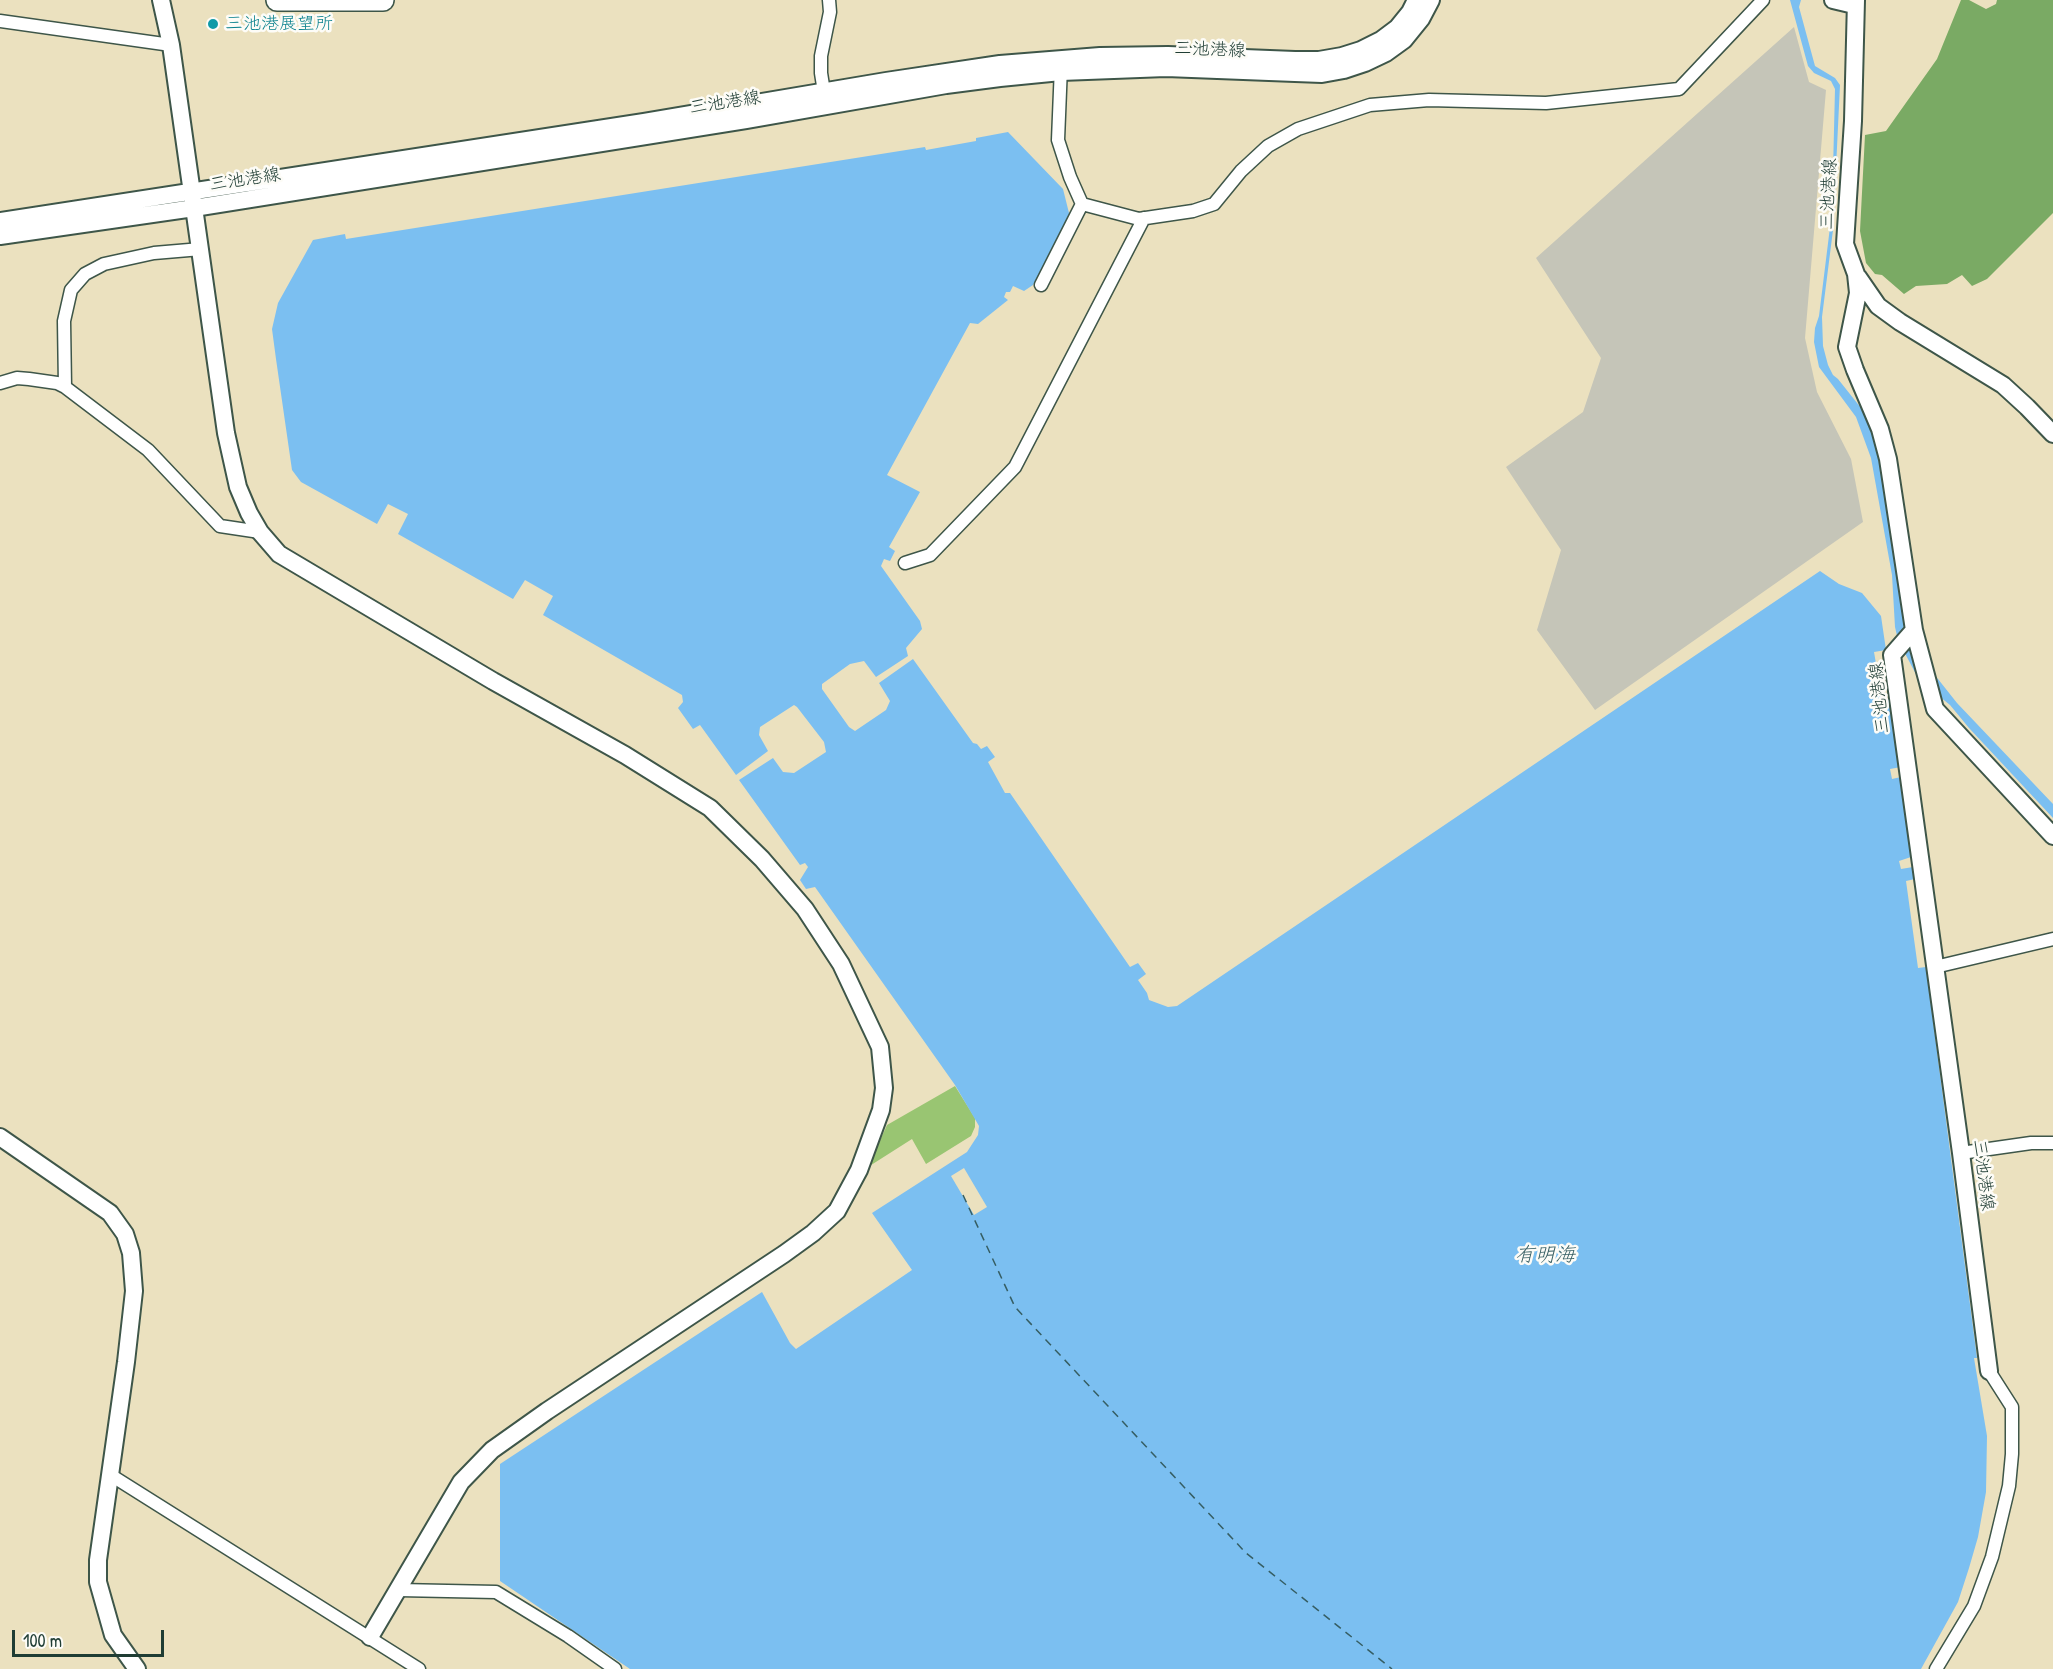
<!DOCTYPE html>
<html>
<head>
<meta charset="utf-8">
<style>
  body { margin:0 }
  #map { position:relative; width:2053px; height:1669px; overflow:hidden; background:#ebe1bf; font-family:"Patrick Hand",sans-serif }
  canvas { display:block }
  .scale { position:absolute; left:12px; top:1630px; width:152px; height:27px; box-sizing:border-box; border:3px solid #1f3d34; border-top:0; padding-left:8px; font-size:18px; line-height:21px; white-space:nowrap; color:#1f3d34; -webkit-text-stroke:4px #fdfcf7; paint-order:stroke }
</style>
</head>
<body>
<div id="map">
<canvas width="2053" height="1669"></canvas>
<div class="scale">100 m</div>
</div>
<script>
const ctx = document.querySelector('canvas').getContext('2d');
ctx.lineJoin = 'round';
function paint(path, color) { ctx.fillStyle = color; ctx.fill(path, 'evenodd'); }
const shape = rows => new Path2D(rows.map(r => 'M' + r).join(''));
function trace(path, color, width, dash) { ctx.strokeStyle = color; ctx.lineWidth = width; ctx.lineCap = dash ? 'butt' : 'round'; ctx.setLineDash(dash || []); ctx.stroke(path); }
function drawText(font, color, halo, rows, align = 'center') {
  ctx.font = font + ' "Patrick Hand","Klee One",sans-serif'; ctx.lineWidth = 5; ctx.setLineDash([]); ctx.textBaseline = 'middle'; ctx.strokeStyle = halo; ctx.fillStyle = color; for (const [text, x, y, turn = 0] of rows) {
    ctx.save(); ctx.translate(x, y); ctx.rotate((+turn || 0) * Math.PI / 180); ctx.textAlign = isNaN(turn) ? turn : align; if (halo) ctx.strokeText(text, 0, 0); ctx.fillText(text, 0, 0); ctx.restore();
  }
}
paint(shape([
  [1794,27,1809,82,1826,90,1805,338,1817,392,1851,459,1863,522,1595,710,1537,630,1561,550,1506,467,1583,412,1601,358,1536,258]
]), '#c5c5b8');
paint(shape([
  [955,1086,975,1118,975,1127,971,1136,926,1164,912,1139,868,1167,887,1125]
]), '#99c572');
paint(shape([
  [1961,0,1969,0,1986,9,1996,4,1997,0,2053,0,2053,213,1987,279,1972,286,1962,275,1947,284,1916,286,1904,294,1882,275,1875,274,1866,263,1860,231,1865,135,1886,131,1937,59]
]), '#7aaa64');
paint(shape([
  [1790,0,1801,0,1799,7,1815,66,1835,78,1840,85,1833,230,1822,317,1823,346,1828,365,1833,375,1838,379,1865,413,1881,460,1904,625,1903,632,1914,658,1938,679,1957,703,2053,804,2053,818,1969,728,1950,705,1919,680,1898,640,1895,627,1892,575,1871,458,1856,417,1819,367,1814,342,1815,328,1819,316,1832,211,1835,89,1831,81,1814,73,1808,66],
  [1008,132,1063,189,1070,217,1033,285,1024,291,1013,286,1010,292,1006,292,1004,297,1008,300,978,324,970,323,887,475,920,492,889,547,895,551,890,561,884,559,881,566,920,621,922,629,906,648,908,656,876,677,864,661,850,664,822,684,822,689,849,727,855,731,886,710,890,701,879,683,913,659,973,743,977,744,981,749,987,746,995,757,988,762,1005,793,1010,793,1130,967,1138,963,1146,974,1138,980,1147,993,1149,1000,1168,1007,1177,1006,1820,571,1839,584,1862,593,1881,616,1886,650,1874,652,1880,687,1884,690,1886,699,1895,698,1901,767,1890,769,1892,779,1901,777,1911,857,1899,861,1901,869,1913,867,1915,879,1906,881,1918,968,1926,967,1977,1358,1974,1358,1987,1436,1986,1492,1978,1537,1969,1568,1958,1602,1921,1669,630,1669,500,1581,500,1464,762,1292,790,1343,796,1349,912,1270,872,1213,967,1152,978,1135,979,1126,955,1085,815,887,806,889,800,880,808,867,805,863,800,865,739,780,773,758,783,772,794,773,826,752,824,742,797,707,794,705,760,727,759,735,768,751,736,775,700,725,693,729,678,708,683,702,682,695,543,615,553,596,525,580,513,599,398,534,408,514,388,504,377,524,301,482,292,470,276,359,272,329,278,303,313,240,345,234,346,239,925,147,926,150,976,141,976,138]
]), '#7bbff1');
paint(shape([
  [964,1168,987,1207,974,1215,951,1176]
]), '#ebe1bf');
trace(shape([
  [963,1195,1015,1307,1246,1553,1392,1669]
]), '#365e63', 1.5, [8, 6]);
const street = shape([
  [0,21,171,45],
  [1061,66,1058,140,1070,177,1082,204],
  [824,92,821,73,821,56,830,12,829,0],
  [1082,204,1139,219,1193,211,1214,204,1241,171,1268,146,1298,129,1370,105,1429,100,1546,103,1679,89,1763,0],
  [1041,285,1082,204],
  [0,383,17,378,29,379,57,383,65,387,148,450,220,526,260,532],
  [65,387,64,321,71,290,85,274,104,264,154,253,201,249],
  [905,563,930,555,1015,467,1144,218],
  [1935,967,2053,939],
  [1961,1153,2031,1143,2053,1143],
  [109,1474,419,1669],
  [399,1590,496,1592,568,1636,615,1669],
  [1936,1669,1974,1606,1992,1557,2009,1486,2012,1454,2012,1407,1989,1371]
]);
const secondary = shape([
  [161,0,171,45,226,433,238,487,249,513,260,532,279,554,493,681,625,755,710,808,762,859,805,909,841,964,880,1047,884,1088,881,1110,859,1170,837,1211,813,1233,784,1254,547,1411,492,1450,461,1482,370,1637],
  [1833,0,1854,5],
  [1856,0,1853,121,1845,244,1856,274,1858,293,1847,347,1855,370,1880,429,1888,459,1914,630,1892,655,1961,1153,1989,1371],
  [0,221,644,122,886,81,1000,64,1100,56,1168,55,1295,60,1319,60,1342,56,1361,50,1381,40,1397,28,1410,12,1416,0],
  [0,236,194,208,746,120,946,85,1000,78,1061,72,1166,68,1295,73,1322,74,1344,70,1365,63,1386,53,1404,40,1421,19,1431,0],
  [1858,277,1878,306,1900,322,2003,385,2027,407,2053,434],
  [1914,630,1935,709,2053,836],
  [0,1137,110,1213,125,1234,131,1253,134,1291,126,1362,98,1560,98,1582,113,1635,137,1669]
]);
const highway = shape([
  [277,0,383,0]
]);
trace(street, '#3e5649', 15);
trace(secondary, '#3e5649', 20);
trace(highway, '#3e5649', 24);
trace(street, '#fff', 12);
trace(secondary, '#fff', 16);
trace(highway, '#fff', 21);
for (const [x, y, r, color] of [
  [213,24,6,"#0f9aa8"]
]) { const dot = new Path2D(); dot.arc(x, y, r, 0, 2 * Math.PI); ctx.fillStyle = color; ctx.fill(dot); trace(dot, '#fdfcf7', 2); }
drawText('18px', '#0d838f', '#fdfcf7', [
  ["三池港展望所",225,24]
], 'left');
drawText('18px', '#1f3d34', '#fdfcf7', [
  ["三池港線",1210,50,2],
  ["三池港線",725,103,-9],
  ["三池港線",245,180,-9],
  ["三池港線",1829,194,-87],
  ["三池港線",1880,698,-96],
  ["三池港線",1983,1175,83]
]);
drawText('italic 20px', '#365e63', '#fdfcf7', [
  ["有明海",1545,1256]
]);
</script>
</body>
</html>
